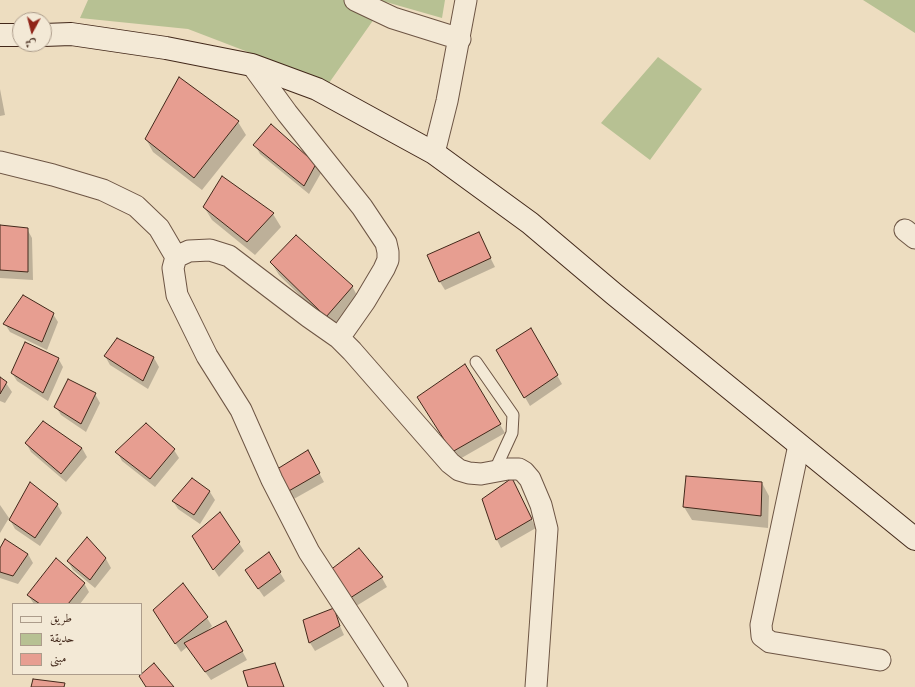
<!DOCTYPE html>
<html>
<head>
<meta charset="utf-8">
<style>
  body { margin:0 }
  #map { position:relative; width:915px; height:687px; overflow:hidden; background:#edddc0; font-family:"IM FELL French Canon",Amiri,serif }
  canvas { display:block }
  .legend { position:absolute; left:12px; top:603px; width:130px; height:72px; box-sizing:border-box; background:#f3e9d6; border:1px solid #ac9c8b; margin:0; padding:5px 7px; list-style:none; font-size:12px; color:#42281a }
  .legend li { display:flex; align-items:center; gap:8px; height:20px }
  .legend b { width:20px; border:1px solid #ac9c8b }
  .north { position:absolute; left:12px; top:12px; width:40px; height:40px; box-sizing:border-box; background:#f3e9d6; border:1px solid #ac9c8b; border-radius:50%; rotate:187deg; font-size:11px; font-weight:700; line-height:16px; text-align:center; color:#42281a }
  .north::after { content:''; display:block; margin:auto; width:14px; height:18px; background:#8f2418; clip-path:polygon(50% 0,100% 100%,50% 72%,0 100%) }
</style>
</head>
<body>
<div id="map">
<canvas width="915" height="687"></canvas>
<ul class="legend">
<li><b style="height:5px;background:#f3e9d6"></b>طريق</li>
<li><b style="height:11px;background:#b7c193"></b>حديقة</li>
<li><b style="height:11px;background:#e79e91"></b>مبنى</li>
</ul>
<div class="north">ش</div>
</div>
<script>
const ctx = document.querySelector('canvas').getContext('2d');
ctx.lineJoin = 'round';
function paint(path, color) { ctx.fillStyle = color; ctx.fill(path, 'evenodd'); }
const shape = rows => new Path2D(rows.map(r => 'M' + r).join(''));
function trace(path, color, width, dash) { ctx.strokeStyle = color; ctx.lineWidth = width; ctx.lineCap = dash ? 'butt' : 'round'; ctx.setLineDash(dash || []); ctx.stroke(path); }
paint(shape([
  [88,0,445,0,442,18,386,2,329,83,188,29,80,18],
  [863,0,915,0,915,33],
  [658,57,702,89,650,160,601,123]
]), '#b7c193');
paint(shape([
  [179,78,238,122,246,135,202,190,153,152,146,139],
  [0,89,5,115,0,116],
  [255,145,315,164,321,173,309,194,260,154],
  [204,207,273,214,281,227,255,255,212,220],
  [0,226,27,229,32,238,33,280,0,278],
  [478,233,495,267,445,290,440,282],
  [271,262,352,286,359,299,334,329,279,275],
  [53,314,58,322,47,350,10,332,5,324],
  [531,330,562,384,530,406,498,350],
  [117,340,154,358,159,367,148,389,110,365,105,356],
  [58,358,63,367,48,401,17,381,12,373],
  [464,365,505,433,458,460,423,405],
  [0,378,6,383,12,392,5,403,0,401],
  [95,394,100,403,86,432,61,415,56,407],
  [44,422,82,448,87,457,66,482,31,452,26,443],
  [174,450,179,458,155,487,122,461,117,452],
  [312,460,324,482,292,500,275,471],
  [192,479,210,492,215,500,200,524,178,509,173,501],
  [512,480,536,528,501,548,497,540],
  [762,483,769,496,768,528,692,520,684,507],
  [57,504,62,513,40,546,15,529,10,520],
  [0,505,9,518,0,533],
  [87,538,106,559,111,568,95,588,73,570,68,561],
  [239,543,244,551,219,577,198,545],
  [359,549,382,578,387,587,353,608,335,580],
  [0,550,28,554,33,563,18,584,0,578],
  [269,554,285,581,264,597,246,571],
  [84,583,89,592,80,604,34,604,28,595],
  [333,610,344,635,315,651,310,643,304,620],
  [159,618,207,618,212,626,206,632,231,630,247,660,211,680,187,647,181,652]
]), '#0003');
const building = shape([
  [179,77,239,121,194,178,145,139,179,77],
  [271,124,316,164,304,186,253,145,271,124],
  [222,176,274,213,247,242,203,207,222,176],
  [0,225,28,228,28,272,0,270,0,225],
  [479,232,491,258,439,282,427,255,479,232],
  [296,235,353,286,326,317,270,262,296,235],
  [23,295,54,313,42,342,3,324,23,295],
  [531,328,558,375,524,398,496,350,531,328],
  [117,338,154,357,143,381,104,356,117,338],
  [25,342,59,358,43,393,11,373,25,342],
  [465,364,501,424,452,452,417,397,465,364],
  [0,377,7,382,0,394,0,377],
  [68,379,96,393,81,424,54,407,68,379],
  [43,421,82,448,61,474,25,443,43,421],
  [146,423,175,449,150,479,115,452,146,423],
  [308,450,320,473,287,492,274,471,308,450],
  [686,476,762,482,761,516,683,507,686,476],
  [192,478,210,491,194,515,172,501,192,478],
  [512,478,532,519,496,540,482,499,512,478],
  [30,482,58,504,35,538,9,520,30,482],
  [220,512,240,542,213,570,192,536,220,512],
  [87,537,106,558,90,580,67,561,87,537],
  [5,539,28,554,13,576,0,572,0,548,5,539],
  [359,548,383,577,347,600,329,571,359,548],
  [269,552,281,572,258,589,245,570,269,552],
  [56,558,85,583,68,604,40,604,27,595,56,558],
  [183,583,208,617,175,644,153,610,183,583],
  [334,608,340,626,309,643,303,620,334,608],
  [226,621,243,651,205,672,184,643,226,621],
  [154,663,174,687,146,687,139,676,154,663],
  [275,663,284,687,248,687,243,671,275,663],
  [33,679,65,683,64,687,31,687,33,679]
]);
paint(building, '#e79e91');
trace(building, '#42281a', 1);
const lane = shape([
  [476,362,513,415,512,433,494,472]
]);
const street = shape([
  [355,0,393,18,460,39],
  [252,65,287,113,362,207,386,243,388,252,388,260,384,269,365,301,339,338,309,317,229,256,210,250,189,251,176,257,173,268,177,295,207,356,241,410,272,480,309,552,397,687],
  [434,153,447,101,466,0],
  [0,162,53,175,103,190,136,206,159,228,176,257],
  [905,230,915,238],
  [339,338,352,351,450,463,459,470,469,473,481,474,508,469,519,469,524,472,530,479,541,505,547,529,536,687],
  [799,445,761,625,762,636,770,642,880,660]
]);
const secondary = shape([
  [0,35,20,35],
  [44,35,71,34,166,48,252,65,317,89,434,153,530,223,614,294,915,539]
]);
trace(lane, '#6d5544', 13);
trace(street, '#6d5544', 23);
trace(secondary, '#42281a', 24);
trace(lane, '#f3e9d6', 11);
trace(street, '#f3e9d6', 21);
trace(secondary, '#f3e9d6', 22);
</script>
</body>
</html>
